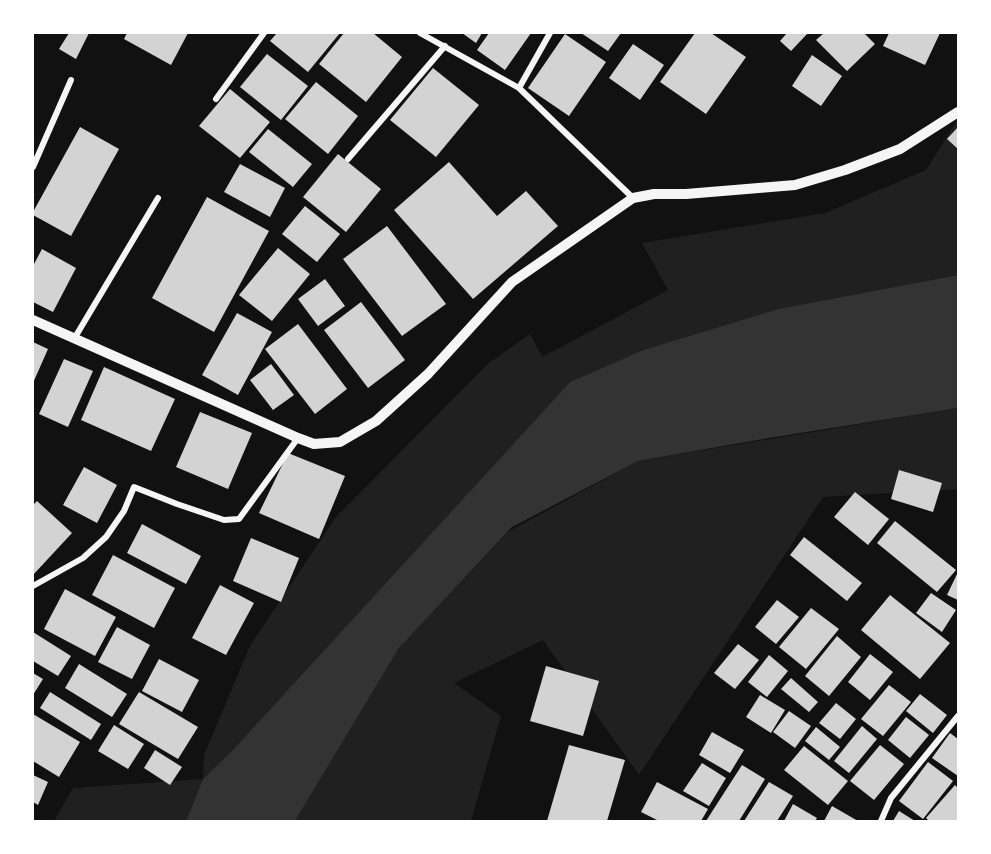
<!DOCTYPE html>
<html>
<head>
<meta charset="utf-8">
<style>
  body { margin:0 }
  #map { position:relative; width:991px; height:854px; overflow:hidden; background:#111; font-family:"Fira Sans Condensed",sans-serif }
  canvas { display:block }
  .frame { position:absolute; inset:0; border:34px solid #fff; pointer-events:none }
</style>
</head>
<body>
<div id="map">
<canvas width="991" height="854"></canvas>
<div class="frame"></div>
</div>
<script>
const ctx = document.querySelector('canvas').getContext('2d');
ctx.lineJoin = 'round';
function paint(path, color) { ctx.fillStyle = color; ctx.fill(path, 'evenodd'); }
const shape = rows => new Path2D(rows.map(r => 'M' + r).join(''));
function trace(path, color, width, dash) { ctx.strokeStyle = color; ctx.lineWidth = width; ctx.lineCap = dash ? 'butt' : 'round'; ctx.setLineDash(dash || []); ctx.stroke(path); }
paint(shape([
  [958,119,958,275,778,309,643,350,570,382,232,751,203,779,186,821,54,821,73,788,203,779,204,755,250,646,336,517,489,363,530,334,542,357,668,290,642,243,825,213,926,170],
  [958,408,958,489,823,497,639,775,543,640,454,683,501,716,471,821,295,821,399,648,508,532,638,461]
]), '#202020');
paint(shape([
  [958,275,958,408,775,437,638,461,512,527,399,648,295,821,186,821,203,779,232,751,570,382,643,350,778,309]
]), '#333');
paint(shape([
  [69,33,89,33,76,59,59,49],
  [127,33,188,33,171,65,124,39],
  [277,33,340,33,308,72,270,41],
  [344,33,373,33,402,57,366,102,319,64],
  [462,33,482,33,476,43],
  [489,33,531,33,505,70,477,50],
  [581,33,621,33,608,51],
  [695,33,711,33,746,57,706,114,660,82],
  [787,33,808,33,791,51,780,41],
  [824,33,864,33,875,44,847,71,816,40],
  [889,33,940,33,925,65,883,46],
  [565,34,606,62,569,116,528,88],
  [633,44,664,65,640,100,609,78],
  [267,54,308,86,281,120,240,87],
  [812,55,842,76,821,106,792,86],
  [433,68,479,105,436,157,390,120],
  [316,82,358,116,328,154,285,119],
  [230,89,270,122,240,158,199,126],
  [80,127,119,149,71,236,33,215,33,212],
  [958,127,958,149,947,139],
  [268,129,312,164,293,187,249,152],
  [338,154,381,189,346,232,303,197],
  [449,162,497,216,526,191,558,226,473,299,394,210],
  [240,164,285,188,270,217,224,192],
  [207,197,269,231,214,332,152,298],
  [305,206,340,234,317,262,282,234],
  [387,226,446,304,402,336,343,259],
  [278,248,310,274,272,321,239,295],
  [42,249,76,268,53,312,33,302,33,266],
  [325,279,345,306,318,326,298,299],
  [361,302,405,360,368,388,324,330],
  [237,313,272,332,238,395,202,375],
  [298,324,347,389,315,414,265,349],
  [33,342,48,349,33,383],
  [64,359,93,371,68,427,39,414],
  [271,364,294,395,273,410,250,380],
  [104,367,175,399,151,451,81,420],
  [200,412,252,433,228,489,176,467],
  [288,453,345,476,319,539,259,513],
  [84,467,117,485,97,523,63,505],
  [899,470,942,483,933,512,891,499],
  [855,492,889,519,868,545,834,517],
  [37,501,72,533,33,575,33,505],
  [895,521,956,570,937,592,877,543],
  [142,524,201,556,186,584,127,553],
  [804,537,862,583,847,601,790,555],
  [251,538,299,558,281,602,233,581],
  [113,555,175,588,154,628,92,595],
  [958,572,958,600,947,595],
  [220,585,254,603,226,655,192,638],
  [65,589,116,617,95,656,44,629],
  [931,593,956,610,942,632,916,613],
  [890,595,950,643,920,679,861,630],
  [777,600,799,617,776,644,755,627],
  [811,608,839,629,806,669,779,647],
  [117,627,150,645,132,679,98,662],
  [33,632,71,656,58,676,33,661],
  [837,636,861,657,829,696,805,676],
  [738,644,759,660,735,689,714,673],
  [870,654,893,672,870,700,848,682],
  [769,655,788,671,767,697,748,682],
  [159,659,199,680,182,712,142,691],
  [79,664,127,694,112,717,65,688],
  [546,666,599,681,583,736,530,721],
  [33,673,43,679,33,695],
  [791,678,818,702,809,712,781,689],
  [889,685,911,702,883,736,861,719],
  [50,692,101,724,91,740,40,708],
  [139,692,198,727,178,759,119,724],
  [920,694,947,715,933,733,906,711],
  [760,695,785,710,771,733,746,717],
  [836,703,856,719,840,739,819,723],
  [789,711,811,726,795,748,773,732],
  [33,714,80,742,59,777,33,761],
  [906,717,929,735,910,758,888,740],
  [114,725,144,744,128,769,98,751],
  [862,726,877,739,849,773,834,761],
  [816,727,840,747,829,760,805,741],
  [712,732,744,750,730,773,699,755],
  [950,733,958,739,958,776,932,758],
  [569,745,625,760,607,821,547,821],
  [880,745,904,764,874,800,850,781],
  [804,746,848,781,828,805,784,770],
  [155,750,182,767,170,785,144,768],
  [928,762,953,781,923,819,899,801],
  [702,763,726,778,709,806,683,791],
  [742,765,765,779,739,821,706,821],
  [33,775,48,782,38,805,33,802],
  [657,782,708,809,701,821,659,821,641,812],
  [769,782,793,796,777,821,744,821],
  [955,785,958,788,958,821,929,821,926,818],
  [793,804,817,818,815,821,784,821],
  [832,806,858,821,824,821],
  [899,811,915,821,893,821]
]), '#d3d3d3');
trace(shape([
  [420,33,519,88,633,198],
  [519,88,550,33],
  [216,99,264,33],
  [348,159,445,46],
  [33,167,71,80],
  [74,339,158,198],
  [33,586,83,558,106,537,124,511,134,487,177,504,224,520,239,519,298,438],
  [881,821,891,798,958,716]
]), '#f5f5f5', 6);
trace(shape([
  [33,320,298,438,314,444,340,442,376,421,428,374,512,282,633,198,654,194,686,194,795,185,845,170,900,149,958,112]
]), '#f5f5f5', 10);
</script>
</body>
</html>
